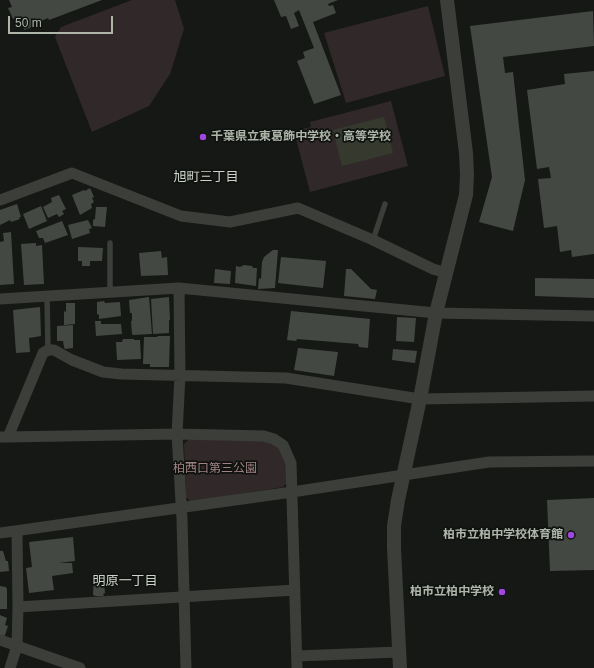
<!DOCTYPE html>
<html>
<head>
<meta charset="utf-8">
<style>
  body { margin:0 }
  #map { position:relative; width:594px; height:668px; overflow:hidden; background:#161816; font-family:Arial,sans-serif }
  canvas { display:block }
  .scale { position:absolute; left:8px; top:16px; width:105px; height:18px; box-sizing:border-box; border:2px solid #aeb6a9; border-top:0; padding-left:5px; font-size:12px; line-height:14px; white-space:nowrap; color:#aeb6a9; -webkit-text-stroke:3px #111311; paint-order:stroke }
</style>
</head>
<body>
<div id="map">
<canvas width="594" height="668"></canvas>
<div class="scale">50 m</div>
</div>
<script>
const ctx = document.querySelector('canvas').getContext('2d');
ctx.lineJoin = 'round';
function paint(path, color) { ctx.fillStyle = color; ctx.fill(path, 'evenodd'); }
const shape = rows => new Path2D(rows.map(r => 'M' + r).join(''));
function trace(path, color, width, dash) { ctx.strokeStyle = color; ctx.lineWidth = width; ctx.lineCap = dash ? 'butt' : 'round'; ctx.setLineDash(dash || []); ctx.stroke(path); }
function drawText(font, color, halo, rows, align = 'center') {
  ctx.font = font + ' Arial,"Noto Sans JP",sans-serif'; ctx.lineWidth = 3.5; ctx.setLineDash([]); ctx.textBaseline = 'middle'; ctx.strokeStyle = halo; ctx.fillStyle = color; for (const [text, x, y, turn = 0] of rows) {
    ctx.save(); ctx.translate(x, y); ctx.rotate((+turn || 0) * Math.PI / 180); ctx.textAlign = isNaN(turn) ? turn : align; if (halo) ctx.strokeText(text, 0, 0); ctx.fillText(text, 0, 0); ctx.restore();
  }
}
paint(shape([
  [132,0,175,0,184,29,170,74,149,106,92,132,55,37,61,27],
  [428,6,445,76,346,103,324,33],
  [391,101,408,166,310,192,294,131,311,127,310,122],
  [189,439,264,440,272,443,281,450,286,464,288,482,283,487,191,502,186,497,184,444]
]), '#312929');
paint(shape([
  [384,117,393,153,342,166,333,130]
]), '#363a2e');
paint(shape([
  [9,0,102,0,49,20,48,18,41,21,42,23,24,30,23,25,20,26,17,18,13,19,8,8,12,7],
  [274,0,338,0,328,4,329,6,333,5,336,13,313,22,341,95,314,104,297,61,305,58,303,52,314,48,299,10,294,13,299,26,291,29,286,16,281,17],
  [593,11,594,46,503,57,505,73,513,72,525,180,513,231,479,222,492,177,470,26],
  [594,71,594,254,572,257,571,250,560,252,557,226,544,228,538,179,551,178,549,167,537,169,527,90,565,84,564,74],
  [90,188,94,197,92,198,94,202,91,204,92,208,80,215,72,195,84,190,85,191],
  [59,195,66,209,62,211,64,214,59,217,57,214,48,218,43,207,52,202,51,198],
  [17,204,21,217,19,217,20,219,11,222,10,220,0,225,0,210],
  [41,206,47,221,29,229,23,214],
  [96,207,107,207,105,227,93,226,93,220,95,219],
  [88,220,92,228,89,229,90,233,72,239,68,225],
  [62,221,68,235,45,243,43,238,39,238,36,231],
  [11,232,14,284,0,285,0,242,4,241,3,233],
  [36,243,36,246,42,245,44,284,24,285,21,244],
  [78,247,103,248,102,261,90,261,90,266,82,266,82,261,78,261],
  [273,250,278,250,275,288,258,289,259,278,261,279,262,262,264,257],
  [161,251,162,258,167,257,168,275,141,276,139,253],
  [281,257,326,261,323,288,278,283],
  [244,265,252,266,253,268,257,268,256,286,235,283,236,266,240,267],
  [215,269,231,271,230,284,214,283],
  [346,269,351,269,371,289,377,290,375,299,344,296],
  [535,278,594,279,594,298,535,296],
  [149,297,152,334,133,335,132,334,131,321,132,321,132,313,130,313,129,300],
  [169,297,170,320,169,320,169,333,153,334,151,299],
  [104,301,105,303,120,302,121,316,99,319,99,315,97,314,97,302],
  [66,303,75,303,75,324,64,325,64,311,66,312],
  [40,307,41,336,29,338,30,352,16,353,13,310],
  [291,311,370,319,368,348,359,347,358,344,297,339,296,341,287,340],
  [397,317,416,318,414,342,396,341],
  [95,321,101,321,101,324,121,324,122,334,96,336],
  [73,325,73,348,65,349,64,347,63,341,57,341,57,326],
  [158,336,170,336,169,367,150,367,150,364,143,364,144,337,157,337],
  [123,339,134,339,134,340,140,340,141,359,117,360,116,342,122,342],
  [298,348,338,352,334,376,294,370],
  [393,349,417,351,415,363,392,360],
  [594,498,594,570,550,571,547,500],
  [73,537,75,561,59,563,72,563,73,573,52,576,54,590,29,593,26,568,32,567,29,542],
  [0,551,3,551,6,561,8,561,9,571,0,572],
  [94,573,103,573,105,593,103,594,104,596,96,596,93,595],
  [0,586,6,587,7,589,7,609,0,609],
  [0,615,7,618,5,625,8,626,4,638,0,637]
]), '#444843');
trace(shape([
  [373,240,385,204],
  [110,243,110,291],
  [47,296,48,350]
]), '#3b3e39', 5.5);
trace(shape([
  [0,200,72,173,181,216,230,222,298,208,373,240,433,269,446,273],
  [179,288,180,375,177,434,182,519,186,668],
  [0,299,179,288,436,313,594,316],
  [0,437,8,437,43,353,48,350,54,350,72,360,103,372,121,374,286,378,420,399,594,396],
  [8,437,177,434,264,436,274,439,283,445,291,463,297,668],
  [0,533,292,492,489,462,594,461],
  [18,607,295,590],
  [0,640,80,668],
  [297,656,399,652],
  [10,668,17,646,18,607,17,531]
]), '#3b3e39', 11);
trace(shape([
  [400,668,394,548,394,526,398,500,420,399,436,313,466,195,467,175,466,153,447,0]
]), '#3b3e39', 14);
for (const [x, y, r, color] of [
  [203,137,4,"#a047df"],
  [571,535,4,"#a047df"],
  [502,592,4,"#a047df"]
]) { const dot = new Path2D(); dot.arc(x, y, r, 0, 2 * Math.PI); ctx.fillStyle = color; ctx.fill(dot); trace(dot, '#111311', 1.5); }
drawText('bold 12px', '#aeb6a9', '#111311', [
  ["千葉県立東葛飾中学校・高等学校",211,137,"left"],
  ["柏市立柏中学校体育館",563,535],
  ["柏市立柏中学校",494,592]
], 'right');
drawText('12px', '#9f8283', '#111311', [
  ["柏西口第三公園",215,469]
]);
drawText('13px', '#cdd3ca', '#111311', [
  ["旭町三丁目",206,177],
  ["明原一丁目",125,581]
]);
</script>
</body>
</html>
